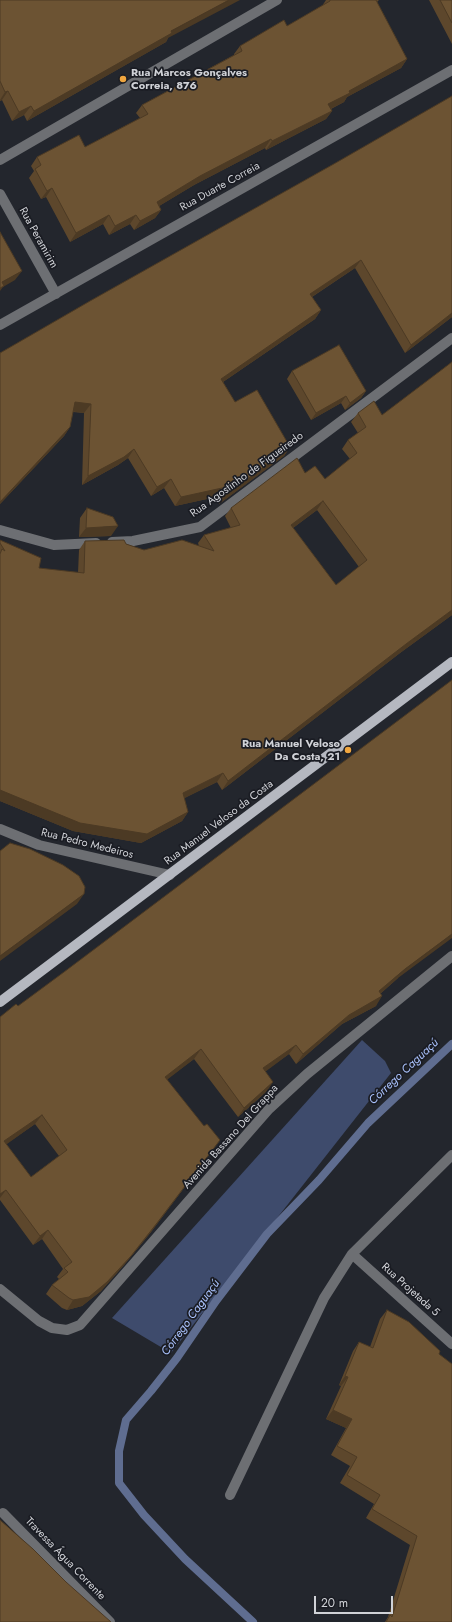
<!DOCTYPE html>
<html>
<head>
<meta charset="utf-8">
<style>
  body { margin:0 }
  #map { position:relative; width:452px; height:1622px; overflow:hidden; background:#23262d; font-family:Jost,sans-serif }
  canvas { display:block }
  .scale { position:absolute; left:314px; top:1596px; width:79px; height:18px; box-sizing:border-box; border:2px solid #d0d2d7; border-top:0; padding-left:5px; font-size:12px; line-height:14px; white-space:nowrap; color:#d0d2d7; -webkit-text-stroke:3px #1a1c23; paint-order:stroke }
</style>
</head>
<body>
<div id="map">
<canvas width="452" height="1622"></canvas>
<div class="scale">20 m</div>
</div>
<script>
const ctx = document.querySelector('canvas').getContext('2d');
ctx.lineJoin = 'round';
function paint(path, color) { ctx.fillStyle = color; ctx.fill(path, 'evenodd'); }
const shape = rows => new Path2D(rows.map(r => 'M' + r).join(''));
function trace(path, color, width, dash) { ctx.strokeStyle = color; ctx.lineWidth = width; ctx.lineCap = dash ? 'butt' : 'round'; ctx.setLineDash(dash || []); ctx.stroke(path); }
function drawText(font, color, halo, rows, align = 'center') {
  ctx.font = font + ' Jost,sans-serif'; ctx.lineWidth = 3.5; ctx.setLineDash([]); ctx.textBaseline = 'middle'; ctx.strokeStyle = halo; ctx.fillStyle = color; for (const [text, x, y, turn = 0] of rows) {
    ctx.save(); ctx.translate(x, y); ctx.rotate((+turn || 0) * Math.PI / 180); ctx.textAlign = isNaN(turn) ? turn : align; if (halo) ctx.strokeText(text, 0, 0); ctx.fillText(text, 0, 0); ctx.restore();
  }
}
paint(shape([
  [362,1040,385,1061,391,1073,171,1353,112,1318]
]), '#3e4b6c');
trace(shape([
  [253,1622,185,1559,144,1515,119,1483,119,1451,126,1420,151,1391,177,1358,216,1301,267,1234,319,1180,368,1123,452,1044]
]), '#5f6d90', 8);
trace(shape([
  [0,160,277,0],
  [0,194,56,294],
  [0,325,452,70],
  [0,530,54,545,96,543],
  [112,542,133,541,200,527,452,338],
  [0,829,39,845,170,875],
  [352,1254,452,1344],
  [0,1289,39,1321,52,1328,67,1330,80,1325,269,1109,307,1074,452,956],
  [230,1495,324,1298,352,1254,452,1155],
  [3,1513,110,1622]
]), '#6d6f73', 10);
trace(shape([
  [0,1002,452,662]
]), '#b5b8c0', 10);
paint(shape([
  [0,0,168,38,166,42,27,121,24,115,12,121,2,100,0,101],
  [326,0,379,0,377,2,407,59,401,68,347,97,344,102,331,109,332,111,326,119,266,150,265,148,194,185,159,206,161,210,155,218,134,230,130,224,109,235,103,224,70,242,46,197,41,199,29,178,34,171,31,166,37,157,85,147,140,118,136,113,142,105,234,55,234,54,240,46,287,26,322,6],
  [429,0,452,0,452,44],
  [332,165,452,317,405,353,355,268,312,297,321,310,315,319,223,382,235,402,290,447,284,456,219,504,216,497,175,506,164,488,151,496,128,458,118,465,82,485,84,413,73,412,70,427,64,436,0,504,0,353],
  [452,362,452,615,400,653,222,790,217,782,184,798,188,812,182,821,141,843,73,831,0,801,0,540,39,568,78,573,79,550,85,541,126,544,144,550,199,546,198,543,204,535,231,528,225,516,231,508,305,473,325,479,350,459,342,449,348,440,358,433,351,422,358,413,382,415],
  [317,510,359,567,336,585,293,528],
  [292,371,366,391,361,398,345,410,341,403,311,420,287,379],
  [87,508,111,536,79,537,80,518],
  [398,978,380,994,376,1006,342,1024,296,1064,289,1054,265,1071,267,1091,238,1117,194,1059,167,1079,213,1149,151,1232,124,1265,101,1291,82,1306,67,1310,62,1308,46,1294,52,1285,59,1279,57,1277,63,1269,42,1239,33,1245,0,1200,0,1017,18,1006],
  [35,1124,59,1156,31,1177,6,1144],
  [387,1310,439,1354,452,1622,385,1622,388,1617,410,1545,366,1518,374,1504,340,1483,350,1466,331,1455,346,1428,326,1419,341,1386,339,1385,353,1351,359,1342,370,1347,380,1319]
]), '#5d472c');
paint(shape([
  [229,0,240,0,168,38,166,42,27,121,34,111,171,31],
  [407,59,401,68,347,97,344,102,322,113,328,104,349,91],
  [8,91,2,100,0,101,0,100,5,92],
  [31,106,24,115,12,121,19,112],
  [332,111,326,119,266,150,272,141],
  [271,139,265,148,194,185,151,211,157,202,200,176],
  [52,188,46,197,41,199,47,191],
  [161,210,155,218,134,230,140,221],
  [109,215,103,224,70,242,76,233],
  [136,215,130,224,109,235,115,226],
  [361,260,355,268,304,302,310,294],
  [22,271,15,280,3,287,0,291,0,284,2,282],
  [321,310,315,319,214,388,221,379],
  [452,313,452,317,405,353,411,345],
  [366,391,361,398,345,410,350,403],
  [346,396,341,403,311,420,316,413],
  [75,402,91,404,84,413,69,411],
  [70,427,64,436,0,504,0,502],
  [290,447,284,456,219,504,225,496],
  [134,449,128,458,118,465,82,485,88,476],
  [171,479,164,488,151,496,157,487],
  [222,488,216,497,175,506,181,497],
  [323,501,317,510,285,534,291,525],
  [118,526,111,536,79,537,86,528],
  [452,610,452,615,400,653,222,790,228,781,406,644],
  [223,773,217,782,177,802,183,793],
  [0,790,188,812,182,821,141,843,73,831,0,801],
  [84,894,77,904,0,961,0,956],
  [452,934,452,938,398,978,372,1001,379,991,405,969],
  [382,996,376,1006,342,1024,296,1064,303,1054,349,1015],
  [296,1045,289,1054,257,1078,263,1068],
  [201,1049,194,1059,159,1086,165,1077],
  [273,1082,267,1091,238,1117,244,1108],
  [42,1115,35,1124,0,1149,4,1141],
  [220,1140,151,1232,124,1265,101,1291,82,1306,67,1310,73,1300],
  [6,1190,0,1198,0,1194],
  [48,1230,42,1239,33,1245,40,1236],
  [345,1376,348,1377,341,1386,339,1385],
  [333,1410,352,1419,346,1428,326,1419]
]), '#4c3a24');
const building = shape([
  [0,0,229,0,171,31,172,33,34,111,31,106,19,112,8,91,5,92,0,81,0,0],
  [330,0,376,0,407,59,349,91,350,93,328,104,332,111,272,141,271,139,200,176,157,202,161,210,140,221,136,215,115,226,109,215,76,233,52,188,47,191,35,169,41,165,37,157,79,135,85,147,148,114,142,105,242,51,240,46,284,20,287,26,330,1,330,0],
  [440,0,452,0,452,23,440,0],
  [452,96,452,313,411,345,361,260,310,294,321,310,221,379,235,402,257,390,290,447,225,496,222,488,181,497,171,479,157,487,134,449,124,457,88,476,91,404,75,402,70,427,0,502,0,353,90,301,332,165,452,96],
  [0,232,22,271,2,282,4,286,0,288,0,232],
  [339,345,366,391,350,403,346,396,316,413,292,371,339,345],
  [452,362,452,610,406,644,228,781,223,773,183,793,188,812,147,834,80,823,0,790,0,554,2,549,5,551,0,543,0,540,41,558,39,568,84,573,85,541,124,540,126,544,144,550,182,540,214,551,204,535,240,525,231,508,297,458,305,473,315,466,325,479,357,453,348,440,366,427,358,413,374,401,382,415,452,362],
  [323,501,367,560,336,585,291,525,323,501],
  [87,508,113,517,118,526,86,528,87,508],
  [452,680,452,934,405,969,379,991,382,996,349,1015,303,1054,296,1045,263,1068,273,1082,244,1108,201,1049,165,1077,204,1126,207,1124,220,1140,157,1223,131,1256,107,1282,89,1297,73,1300,69,1298,52,1285,68,1272,64,1268,72,1262,48,1230,40,1236,6,1190,0,1194,0,1017,16,1004,18,1006,64,972,452,680],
  [42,1115,67,1150,31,1177,4,1141,42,1115],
  [10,843,30,849,63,865,79,876,85,887,84,894,0,956,0,851,10,843],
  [387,1310,409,1322,440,1351,439,1354,452,1364,452,1622,386,1622,390,1615,392,1617,417,1536,372,1509,380,1495,347,1475,357,1457,337,1446,352,1419,333,1410,348,1377,345,1376,359,1342,373,1348,387,1310],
  [0,1520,33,1549,66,1582,111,1622,0,1622,0,1520]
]);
paint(building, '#6c5333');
trace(building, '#4c3a24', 1);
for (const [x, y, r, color] of [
  [123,79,4,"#f0a63f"],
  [348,750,4,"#f0a63f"]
]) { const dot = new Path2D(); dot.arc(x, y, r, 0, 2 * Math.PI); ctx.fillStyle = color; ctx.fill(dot); trace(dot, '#1a1c23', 1.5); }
drawText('bold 11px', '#d0d2d7', '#1a1c23', [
  ["Rua Marcos Gonçalves",131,73],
  ["Correia, 876",131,86],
  ["Rua Manuel Veloso",340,744,"right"],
  ["Da Costa, 21",340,757,"right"]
], 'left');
drawText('11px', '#d0d2d7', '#1a1c23', [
  ["Rua Duarte Correia",220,187,-29],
  ["Rua Peramirim",38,238,61],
  ["Rua Agostinho de Figueiredo",247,475,-36],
  ["Rua Manuel Veloso da Costa",219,823,-37],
  ["Rua Pedro Medeiros",87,844,14],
  ["Avenida Bassano Del Grappa",231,1137,-48],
  ["Rua Projetada 5",410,1290,42],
  ["Travessa Água Corrente",65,1559,46]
]);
drawText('italic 12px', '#aac2fd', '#1a1c23', [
  ["Córrego Caguaçú",404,1072,-43],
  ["Córrego Caguaçú",191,1318,-54]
]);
</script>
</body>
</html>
